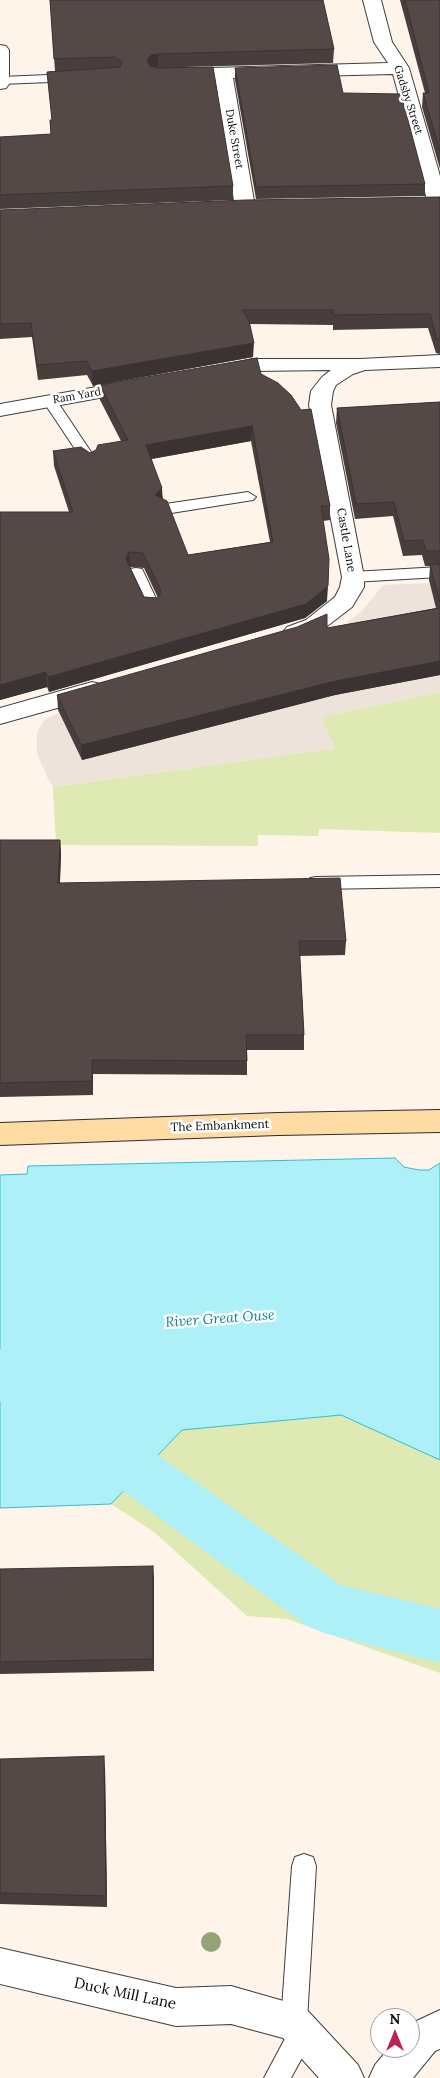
<!DOCTYPE html>
<html>
<head>
<meta charset="utf-8">
<style>
  body { margin:0 }
  #map { position:relative; width:440px; height:2078px; overflow:hidden; background:#fff4e9; font-family:Lora,serif }
  canvas { display:block }
  .north { position:absolute; left:370px; top:2008px; width:50px; height:50px; box-sizing:border-box; background:#fff; border:1px solid #9d9d9d; border-radius:50%; rotate:0deg; font-size:14px; font-weight:700; line-height:20px; text-align:center; color:#0b0b0b }
  .north::after { content:''; display:block; margin:auto; width:18px; height:22px; background:#bc2255; clip-path:polygon(50% 0,100% 100%,50% 72%,0 100%) }
</style>
</head>
<body>
<div id="map">
<canvas width="440" height="2078"></canvas>
<div class="north">N</div>
</div>
<script>
const ctx = document.querySelector('canvas').getContext('2d');
ctx.lineJoin = 'round';
function paint(path, color) { ctx.fillStyle = color; ctx.fill(path, 'evenodd'); }
const shape = rows => new Path2D(rows.map(r => 'M' + r).join(''));
function trace(path, color, width, dash) { ctx.strokeStyle = color; ctx.lineWidth = width; ctx.lineCap = dash ? 'butt' : 'round'; ctx.setLineDash(dash || []); ctx.stroke(path); }
function drawText(font, color, halo, rows, align = 'center') {
  ctx.font = font + ' Lora,serif'; ctx.lineWidth = 5; ctx.setLineDash([]); ctx.textBaseline = 'middle'; ctx.strokeStyle = halo; ctx.fillStyle = color; for (const [text, x, y, turn = 0] of rows) {
    ctx.save(); ctx.translate(x, y); ctx.rotate((+turn || 0) * Math.PI / 180); ctx.textAlign = isNaN(turn) ? turn : align; if (halo) ctx.strokeText(text, 0, 0); ctx.fillText(text, 0, 0); ctx.restore();
  }
}
paint(shape([
  [440,692,440,833,319,829,318,836,258,835,258,846,56,845,53,787,335,748,320,717],
  [341,1415,440,1460,440,1673,287,1619,247,1616,154,1532,111,1504,181,1430]
]), '#dee9b3');
paint(shape([
  [430,583,440,622,359,691,440,675,440,692,321,717,335,748,53,787,48,779,37,753,37,733,44,720,59,713,82,760,338,630,362,611,383,585]
]), '#ede3da');
const water = shape([
  [395,1158,404,1167,419,1170,429,1170,440,1163,440,1460,341,1415,182,1430,111,1504,0,1508,0,1175,27,1174,28,1166,395,1158]
]);
paint(water, '#aef0f7');
trace(water, '#34bcce', 1);
paint(shape([
  [0,1349,18,1356,341,1585,440,1609,440,1663,327,1634,307,1626,0,1401,0,1349]
]), '#aef0f7');
const lane = shape([
  [72,74,76,75,78,78,76,81,0,84,1,77,72,74],
  [50,397,55,398,97,461,95,464,90,466,83,461,43,401,50,397],
  [248,492,256,497,253,500,165,514,157,509,165,504,248,492],
  [440,567,440,577,353,582,347,581,345,577,347,573,353,572,440,567],
  [136,568,142,569,144,573,160,607,158,611,152,612,146,611,144,607,128,573,130,569,136,568],
  [440,875,440,887,316,889,310,888,307,883,310,878,316,877,440,875],
  [304,1854,313,1857,316,1866,307,2021,312,2023,316,2032,291,2078,264,2078,288,2033,285,2032,281,2023,292,1866,295,1857,304,1854]
]);
const street = shape([
  [363,0,381,0,392,42,409,68,440,176,440,208,431,207,428,203,393,74,233,78,255,207,252,211,238,211,235,207,215,78,177,79,171,78,168,74,171,70,177,69,388,63,374,42,363,0],
  [0,45,6,46,9,50,9,84,6,88,0,89,0,45],
  [440,355,440,367,365,370,353,374,336,385,333,391,331,405,364,577,364,587,352,607,322,630,295,640,287,637,283,632,287,627,306,620,335,597,340,587,342,577,309,405,311,391,322,377,331,370,253,371,223,377,216,375,213,371,216,367,253,359,360,359,440,355],
  [136,380,143,382,147,386,143,390,0,416,0,404,136,380],
  [92,682,100,684,104,690,100,696,0,724,0,708,92,682],
  [0,1948,176,1988,231,1986,294,2004,307,2010,358,2065,364,2078,319,2078,283,2038,231,2024,176,2026,0,1984,0,1948],
  [440,2010,440,2049,435,2051,413,2078,369,2078,375,2065,389,2048,410,2048,410,2024,440,2010]
]);
const secondary = shape([
  [440,1110,440,1132,278,1135,0,1145,0,1123,278,1113,440,1110]
]);
trace(lane, '#3e3e3e', 2);
trace(street, '#3e3e3e', 2);
trace(secondary, '#2d2d2d', 2);
paint(lane, '#fff');
paint(street, '#fff');
paint(secondary, '#ffdba4');
ctx.fillStyle = '#95a478';
for (const [x, y] of [
  [211,1942]
]) { ctx.beginPath(); ctx.arc(x, y, 10, 0, 2 * Math.PI); ctx.fill(); }
paint(shape([
  [50,0,334,49,333,63,185,67,233,186,233,200,0,209,0,137,51,135,50,120,52,120,47,72,55,71],
  [400,0,440,0,440,169,422,107,423,93,425,93],
  [235,68,343,93,425,184,425,196,256,199,235,80],
  [440,197,440,354,436,353,428,328,333,330,333,325,250,324,253,357,93,386,87,375,38,380,32,337,0,339,0,210],
  [261,374,330,506,330,520,323,521,327,601,305,618,49,692,47,687,0,700,0,512,69,512,54,466,53,451,90,453,121,441,100,400,100,385],
  [251,441,270,542,188,555,163,499,151,459],
  [130,567,144,568,158,598,144,597],
  [440,402,440,675,335,695,82,760,58,710,57,695,327,628,436,608,429,580,430,566,425,566,422,555,403,556,393,516,355,519,336,423,337,408],
  [0,840,60,840,61,854,60,883,346,941,345,955,300,956,304,1035,304,1050,247,1050,247,1075,93,1074,93,1095,0,1097],
  [0,1569,154,1578,154,1671,0,1674],
  [0,1759,105,1768,107,1907,0,1904]
]), '#483f3d');
paint(shape([
  [158,54,158,68,152,69,147,60,151,55],
  [254,343,253,357,93,386,92,371],
  [252,426,251,441,146,460,146,445],
  [162,488,163,503,155,495],
  [129,552,130,567,126,559],
  [328,586,327,601,305,618,49,692,48,677],
  [440,661,440,675,335,695,82,760,81,745,336,681],
  [46,672,47,687,0,700,0,685],
  [60,840,61,854,59,898,58,883],
  [92,1060,93,1074,93,1095,92,1081],
  [153,1566,154,1578,154,1671,153,1659],
  [104,1756,105,1768,107,1907,106,1896]
]), '#3b3332');
const building = shape([
  [50,0,323,0,334,49,158,54,151,55,147,60,150,66,157,68,213,67,233,186,0,195,0,137,51,134,50,120,52,120,47,72,120,67,122,62,115,57,54,59,50,0],
  [405,0,440,0,440,151,423,93,429,93,405,0],
  [337,65,343,93,401,94,425,184,256,187,235,68,337,65],
  [440,197,440,339,437,339,430,314,334,315,333,310,242,310,249,321,254,343,92,371,87,361,37,365,31,323,0,324,0,210,245,200,440,197],
  [257,358,261,374,278,383,291,395,301,410,311,409,330,506,321,506,329,559,328,586,306,604,48,677,46,672,0,685,0,512,73,512,53,451,81,447,90,453,96,450,98,445,128,440,100,385,257,358],
  [252,426,273,542,188,555,167,501,155,495,162,488,146,445,252,426],
  [129,552,143,553,161,591,158,598,144,597,126,559,129,552],
  [440,402,440,551,426,551,423,540,404,541,394,502,356,504,337,408,440,402],
  [440,564,440,602,430,565,440,564],
  [440,608,440,661,336,681,81,745,57,695,297,627,327,614,327,628,440,608],
  [0,840,60,840,58,883,340,878,346,941,299,941,304,1035,246,1035,247,1061,92,1060,92,1081,0,1083,0,840],
  [153,1566,153,1659,0,1662,0,1569,153,1566],
  [104,1756,106,1896,0,1893,0,1759,104,1756]
]);
paint(building, '#544947');
trace(building, '#3b3332', 1);
drawText('11px', '#0b0b0b', '#fff', [
  ["Gadsby Street",408,100,72],
  ["Duke Street",234,139,80],
  ["Ram Yard",77,396,-10]
]);
drawText('12px', '#0b0b0b', '#fff', [
  ["Castle Lane",346,540,80],
  ["The Embankment",220,1126,-2]
]);
drawText('italic 14px', '#148296', '#fff', [
  ["River Great Ouse",220,1319,-4]
]);
drawText('15px', '#0b0b0b', '#fff', [
  ["Duck Mill Lane",125,1994,12]
]);
</script>
</body>
</html>
